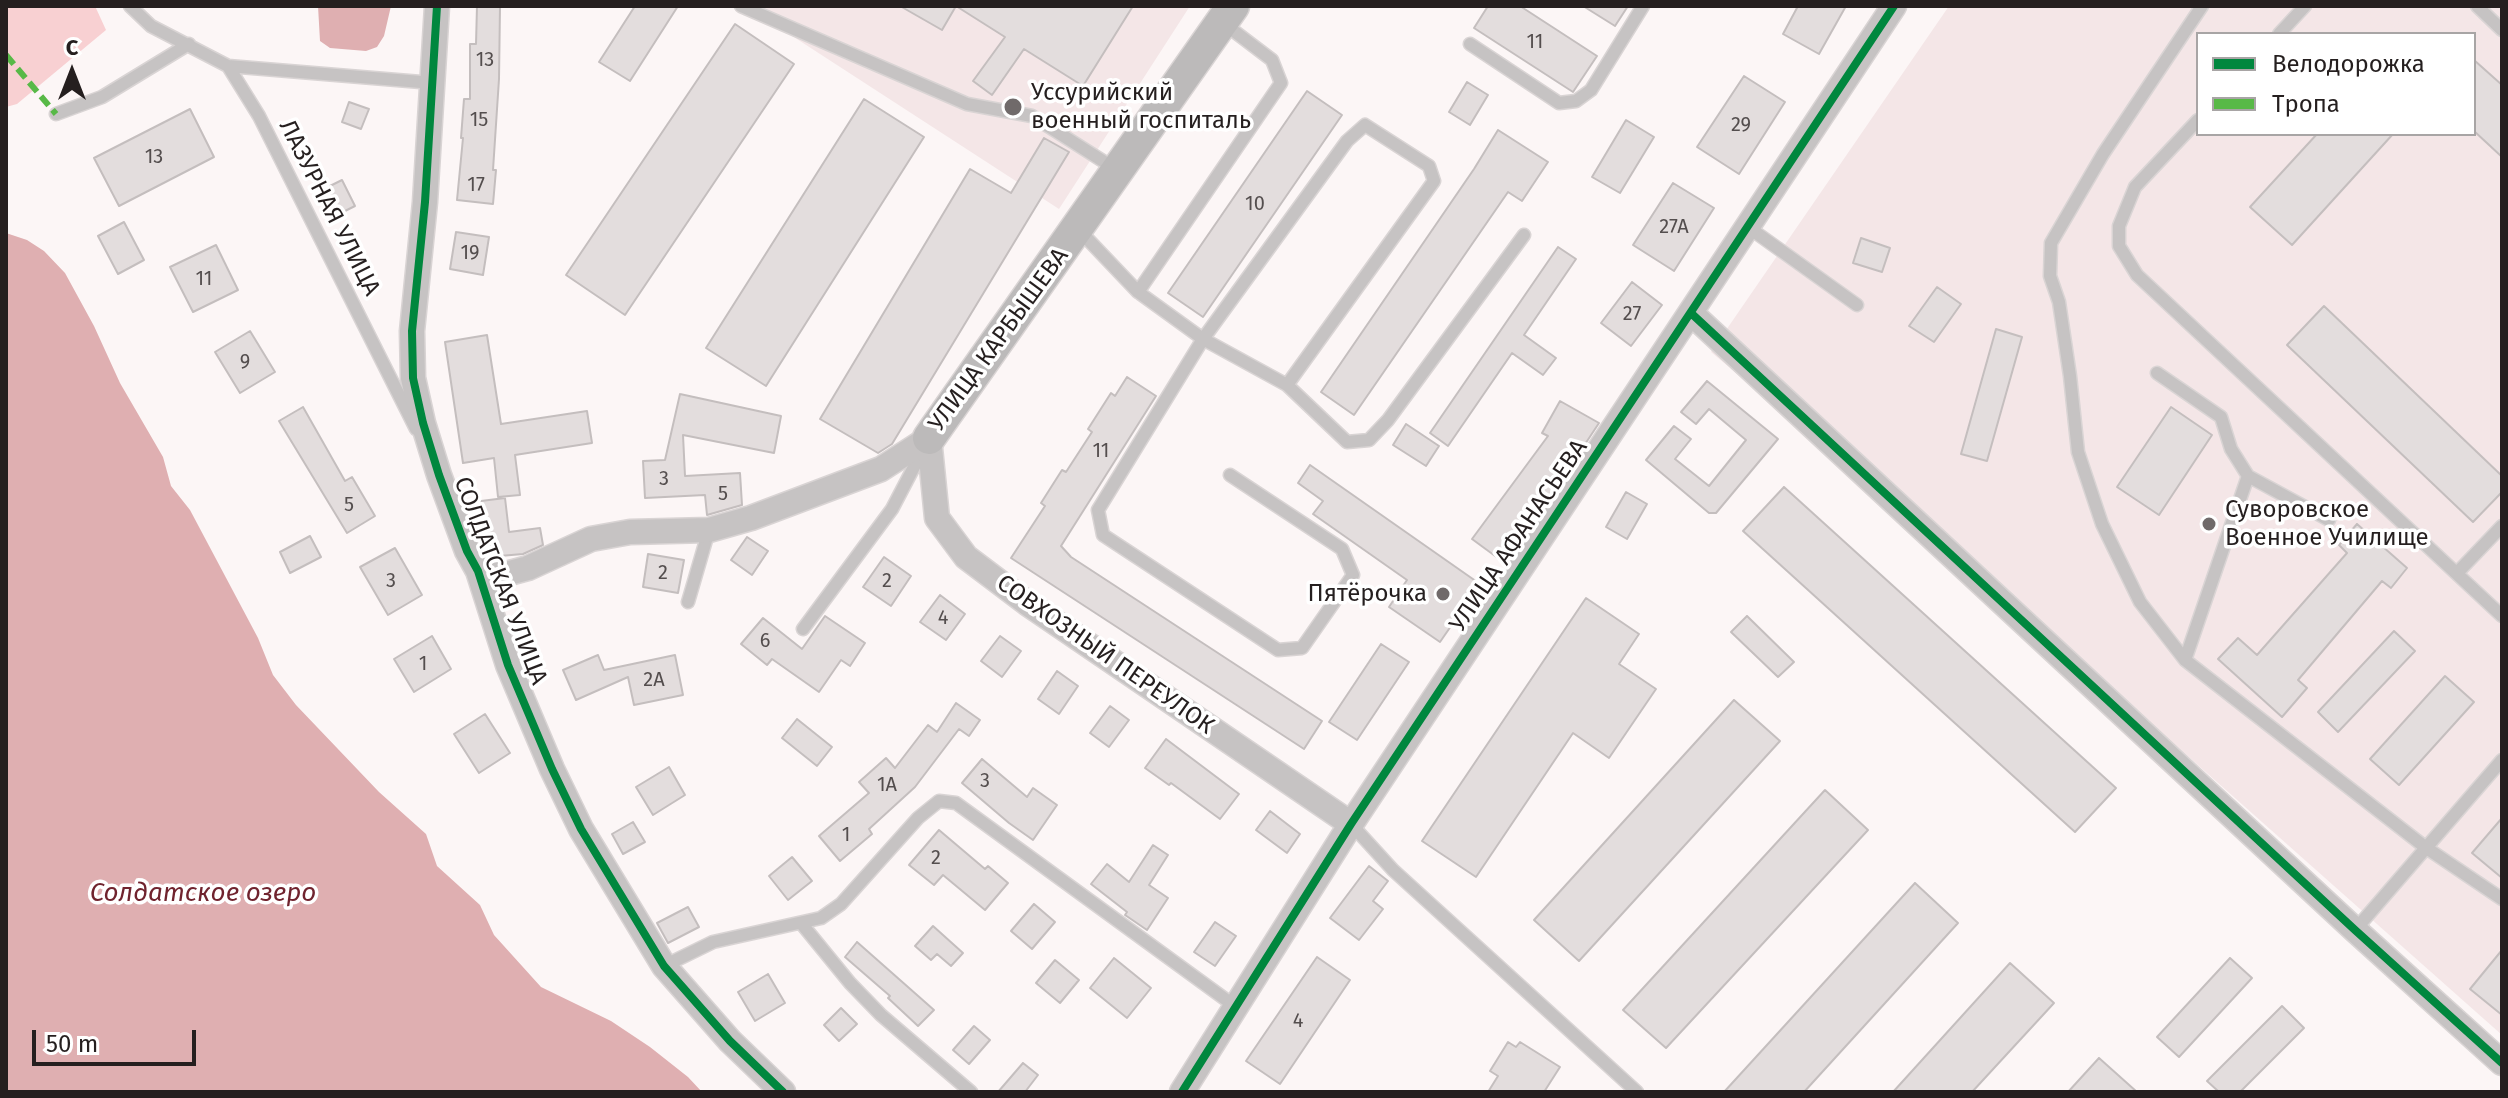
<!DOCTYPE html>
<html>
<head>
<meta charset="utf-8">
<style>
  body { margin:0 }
  #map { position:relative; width:2508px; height:1098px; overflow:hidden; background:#fcf6f6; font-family:"Fira Sans",sans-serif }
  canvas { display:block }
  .frame { position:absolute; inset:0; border:8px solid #251f1f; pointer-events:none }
  .legend { position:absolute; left:2196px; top:32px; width:280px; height:104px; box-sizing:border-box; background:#fff; border:2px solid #a8a5a5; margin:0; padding:10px 14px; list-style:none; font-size:24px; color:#251f1f }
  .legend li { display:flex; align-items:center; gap:16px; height:40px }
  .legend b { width:40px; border:2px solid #a8a5a5 }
  .north { position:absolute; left:32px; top:32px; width:80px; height:80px; -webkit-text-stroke:6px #fff; paint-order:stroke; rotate:0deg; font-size:22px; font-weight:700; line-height:32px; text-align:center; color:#251f1f }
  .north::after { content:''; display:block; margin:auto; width:28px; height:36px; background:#251f1f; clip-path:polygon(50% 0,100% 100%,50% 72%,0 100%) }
  .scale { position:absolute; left:32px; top:1030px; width:164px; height:36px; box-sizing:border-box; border:4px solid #251f1f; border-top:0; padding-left:10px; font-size:24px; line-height:28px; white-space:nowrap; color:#251f1f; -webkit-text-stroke:6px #fff; paint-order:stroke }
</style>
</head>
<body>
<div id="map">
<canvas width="2508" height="1098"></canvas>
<div class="frame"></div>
<ul class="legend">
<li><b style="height:10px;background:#00873e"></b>Велодорожка</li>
<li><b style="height:10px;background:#58b947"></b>Тропа</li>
</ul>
<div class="north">С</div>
<div class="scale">50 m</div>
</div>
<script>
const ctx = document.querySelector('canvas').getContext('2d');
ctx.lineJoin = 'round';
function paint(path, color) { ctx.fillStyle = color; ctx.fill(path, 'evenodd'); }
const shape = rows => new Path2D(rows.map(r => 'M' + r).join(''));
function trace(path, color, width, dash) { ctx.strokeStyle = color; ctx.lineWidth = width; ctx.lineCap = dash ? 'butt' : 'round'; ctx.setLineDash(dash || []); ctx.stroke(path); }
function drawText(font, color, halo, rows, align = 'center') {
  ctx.font = font + ' "Fira Sans",sans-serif'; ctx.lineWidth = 7; ctx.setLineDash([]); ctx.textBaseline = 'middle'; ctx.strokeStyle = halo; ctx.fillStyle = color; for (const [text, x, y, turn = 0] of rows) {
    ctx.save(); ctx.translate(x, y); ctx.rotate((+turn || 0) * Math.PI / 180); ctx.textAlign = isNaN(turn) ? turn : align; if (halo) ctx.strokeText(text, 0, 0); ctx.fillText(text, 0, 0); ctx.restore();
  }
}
paint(shape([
  [746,6,1190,6,1059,209],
  [1949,6,2502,6,2502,1035,2120,696,1711,352],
  [2198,34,2474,34,2474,134,2198,134]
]), '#f4e6e7');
paint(shape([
  [6,6,95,6,106,30,17,104,6,107]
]), '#f8d0d2');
paint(shape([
  [318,6,391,6,384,36,377,47,366,51,330,48,320,41],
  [6,233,27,240,44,251,65,273,94,326,120,383,163,457,171,486,190,510,258,638,273,675,296,705,379,792,426,834,437,866,480,905,494,935,541,987,611,1021,650,1047,688,1077,702,1092,6,1092]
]), '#dfafb1');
const building = shape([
  [477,6,500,6,499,79,493,170,496,170,493,204,457,200,463,138,461,138,464,99,470,99,470,44,476,44,477,6],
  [635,6,678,6,630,81,599,62,635,6],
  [900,6,956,6,942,30,900,6],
  [956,6,1133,6,1083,86,1024,49,992,95,973,81,1005,37,956,6],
  [1488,6,1520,6,1597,56,1573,92,1474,28,1488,6],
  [1583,6,1628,6,1615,26,1583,6],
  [1798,6,1846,6,1819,54,1783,34,1798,6],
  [735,24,794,64,625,315,566,275,735,24],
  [2474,60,2502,85,2502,157,2474,131,2474,60],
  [1744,76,1785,102,1739,174,1697,147,1744,76],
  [1467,82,1488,95,1470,125,1449,112,1467,82],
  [1307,91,1342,115,1203,317,1168,293,1307,91],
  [864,99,924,137,766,386,706,348,864,99],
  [349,102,369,109,361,129,342,122,349,102],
  [190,109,214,157,119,206,94,158,190,109],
  [1626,120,1654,137,1620,193,1592,177,1626,120],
  [1498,130,1548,162,1522,201,1508,192,1354,415,1321,392,1474,169,1498,130],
  [2317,134,2393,134,2292,245,2250,207,2317,134],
  [1044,138,1069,152,892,444,878,453,820,419,970,169,1011,193,1044,138],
  [342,180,355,206,339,214,326,188,342,180],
  [1673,183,1714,208,1674,271,1633,245,1673,183],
  [124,222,144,260,118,274,98,236,124,222],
  [456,232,489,237,483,275,450,269,456,232],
  [1861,238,1890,248,1882,272,1853,263,1861,238],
  [216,245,238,290,193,312,170,267,216,245],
  [1558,247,1576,259,1524,335,1556,358,1543,375,1512,353,1448,446,1430,433,1558,247],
  [1632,282,1662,305,1631,346,1601,323,1632,282],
  [1937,287,1961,304,1934,342,1909,326,1937,287],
  [2324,306,2502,476,2502,492,2473,522,2287,345,2324,306],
  [1996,329,2022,337,1987,461,1961,454,1996,329],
  [250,331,275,372,240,393,215,352,250,331],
  [487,335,501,424,587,411,592,443,515,455,520,495,498,497,494,458,463,463,445,342,487,335],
  [1127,377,1156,396,1061,546,1071,557,1322,721,1304,749,1011,558,1045,506,1041,503,1062,470,1066,472,1092,432,1088,429,1111,393,1115,396,1127,377],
  [1707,381,1778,439,1716,513,1709,513,1646,460,1674,426,1691,439,1675,459,1709,486,1746,440,1709,409,1696,424,1681,412,1707,381],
  [680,394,781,416,774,453,683,435,685,476,740,473,742,505,707,515,705,495,645,498,643,461,665,460,680,394],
  [1560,401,1599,423,1506,564,1472,539,1548,436,1542,433,1560,401],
  [303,407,345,481,352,477,375,516,347,533,279,421,303,407],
  [2171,407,2212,435,2159,515,2117,487,2171,407],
  [1406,424,1439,446,1426,466,1393,445,1406,424],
  [1310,465,1480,584,1440,642,1389,607,1407,580,1313,514,1323,501,1298,483,1310,465],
  [1784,487,2116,788,2075,832,1743,531,1784,487],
  [1626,492,1647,504,1627,539,1606,527,1626,492],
  [505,498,509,532,540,528,543,545,523,554,488,557,481,501,505,498],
  [2357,524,2407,568,2391,588,2382,581,2298,680,2307,688,2282,717,2218,659,2238,638,2257,655,2347,553,2339,545,2357,524],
  [310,536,321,557,290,573,280,552,310,536],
  [747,537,768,551,752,575,731,560,747,537],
  [395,548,422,595,388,615,360,567,395,548],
  [648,554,684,560,678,593,643,587,648,554],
  [884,557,911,576,891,606,863,587,884,557],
  [940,595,965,614,946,640,920,622,940,595],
  [1586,598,1639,634,1619,664,1656,689,1609,758,1573,733,1476,877,1422,841,1586,598],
  [825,616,865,643,850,666,841,660,819,692,772,659,767,665,741,644,763,618,802,649,825,616],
  [1747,616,1794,662,1778,677,1731,632,1747,616],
  [2394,631,2415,651,2338,732,2318,712,2394,631],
  [432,636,451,669,414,692,394,659,432,636],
  [1000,636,1021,651,1002,677,981,661,1000,636],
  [1381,644,1409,662,1357,740,1329,722,1381,644],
  [598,655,604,670,675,655,683,695,634,705,628,677,576,700,563,670,598,655],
  [1057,671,1078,686,1059,714,1038,699,1057,671],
  [2445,676,2474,702,2399,785,2370,759,2445,676],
  [1734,700,1780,741,1579,961,1534,920,1734,700],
  [956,703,980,720,969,736,959,729,915,787,869,829,872,834,840,861,819,836,869,793,859,782,886,758,895,768,928,725,937,732,956,703],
  [1110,706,1129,720,1109,747,1090,733,1110,706],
  [485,714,510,753,479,773,454,734,485,714],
  [797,719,832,747,817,766,782,738,797,719],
  [1166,739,1239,794,1220,819,1171,783,1169,785,1145,768,1166,739],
  [982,759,1027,797,1033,788,1057,805,1033,840,1009,823,962,783,982,759],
  [669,767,685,795,653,815,636,787,669,767],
  [1825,790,1868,830,1666,1048,1623,1010,1825,790],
  [1270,811,1300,834,1287,853,1256,830,1270,811],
  [2502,818,2502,878,2472,853,2502,818],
  [633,822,645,842,623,854,612,834,633,822],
  [939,830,985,869,988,866,1008,883,985,910,943,875,934,885,909,865,939,830],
  [1153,845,1168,855,1149,885,1168,898,1147,930,1125,915,1127,912,1091,884,1107,864,1129,882,1153,845],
  [792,857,812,881,788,900,769,876,792,857],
  [1369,866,1388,881,1373,901,1383,909,1359,940,1330,918,1369,866],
  [1915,883,1958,923,1804,1092,1724,1092,1915,883],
  [1034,904,1055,922,1032,949,1011,931,1034,904],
  [688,907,699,927,668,943,657,923,688,907],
  [1215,922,1236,936,1215,966,1194,952,1215,922],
  [933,926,963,953,951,966,937,954,931,960,915,946,933,926],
  [857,942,934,1010,918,1026,888,998,890,996,845,957,857,942],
  [2502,950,2502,1015,2470,989,2502,950],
  [1317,957,1350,980,1280,1084,1246,1061,1317,957],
  [1114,958,1151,988,1127,1018,1090,988,1114,958],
  [2230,958,2252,978,2179,1057,2157,1037,2230,958],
  [1055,960,1079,980,1060,1003,1036,983,1055,960],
  [2010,963,2054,1003,1972,1092,1893,1092,2010,963],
  [768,974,785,1003,755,1021,738,992,768,974],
  [2282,1006,2304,1028,2240,1092,2219,1092,2207,1081,2282,1006],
  [841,1008,857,1024,839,1041,824,1025,841,1008],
  [974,1026,990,1040,969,1064,953,1050,974,1026],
  [1508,1042,1516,1047,1520,1042,1560,1067,1544,1092,1488,1092,1498,1076,1490,1071,1508,1042],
  [2099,1058,2137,1092,2068,1092,2099,1058],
  [1023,1063,1038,1075,1025,1092,998,1092,1023,1063]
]);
paint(building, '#e3dddd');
trace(building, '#c4bebe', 2);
const lane = shape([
  [130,6,151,26,228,66,259,116,416,429],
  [741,6,967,104,1032,116,1117,170],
  [2202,6,2103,154,2051,243,2050,276,2059,302,2070,376,2078,452,2102,524,2140,602,2185,660,2425,847,2502,899],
  [2477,6,2502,30],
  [1222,22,1272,60,1281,83,1138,292,1203,339,1287,385,1347,442,1369,440,1388,420,1524,235],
  [2279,34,2305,6],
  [1470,44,1559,103,1576,101,1591,90,1643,6],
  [228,66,433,83],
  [56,114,102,97,189,44],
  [2198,120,2135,187,2119,226,2119,246,2137,275,2502,616],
  [1748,227,1857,305],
  [1078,229,1138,292],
  [2157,373,2221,417,2231,449,2248,476],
  [1230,475,1342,549,1353,575,1302,648,1278,650,1103,535,1098,510,1203,339,1347,141,1365,125,1429,166,1434,181,1287,385],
  [2457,573,2502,526],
  [688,602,709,530],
  [803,629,892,509,926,444],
  [2185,660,2248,476,2329,520],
  [1351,824,1393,870,1637,1092],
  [801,923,850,983,881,1015,971,1092],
  [2355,930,2502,760],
  [664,966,713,942,821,918,841,904,918,818,939,801,956,803,1236,1007]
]);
const street = shape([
  [437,6,425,202,412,331,413,378,423,423,439,475,467,551,478,571,508,665,552,769,581,829,664,966,730,1041,783,1092],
  [1692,314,2355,930,2502,1063],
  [478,571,502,575,528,568,591,539,630,532,709,530,751,518,881,469,929,438,937,518,966,557,1027,603,1351,824],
  [1182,1092,1351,824,1894,6]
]);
const secondary = shape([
  [929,438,1233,6]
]);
trace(lane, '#d9d4d4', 15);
trace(street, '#d9d4d4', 27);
trace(secondary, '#d9d4d4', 35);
trace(lane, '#c6c3c3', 12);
trace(street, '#c6c3c3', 24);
trace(secondary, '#bcbaba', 32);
trace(shape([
  [6,55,56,114]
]), '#58b947', 6, [12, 6]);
trace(shape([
  [437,6,425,202,412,331,413,378,423,423,439,475,467,551,478,571,508,665,552,769,581,829,664,966,730,1041,783,1092],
  [1692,314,2355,930,2502,1063],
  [1182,1092,1351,824,1894,6]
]), '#00873e', 8);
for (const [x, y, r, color] of [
  [1013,107,10,"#706a6a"],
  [2209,524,8,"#706a6a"],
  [1443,594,8,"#706a6a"]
]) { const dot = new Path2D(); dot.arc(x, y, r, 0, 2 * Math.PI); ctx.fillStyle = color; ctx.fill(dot); trace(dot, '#fff', 3); }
drawText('20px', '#544e4e', null, [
  ["11",1535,42],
  ["13",485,60],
  ["15",479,120],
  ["29",1741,125],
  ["13",154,157],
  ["17",476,185],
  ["10",1255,204],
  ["27А",1674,227],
  ["19",470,253],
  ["11",204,279],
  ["27",1632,314],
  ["9",245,362],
  ["11",1101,451],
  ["3",664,479],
  ["5",723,494],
  ["5",349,505],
  ["2",663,573],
  ["3",391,581],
  ["2",887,581],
  ["4",943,618],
  ["6",765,641],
  ["1",423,664],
  ["2А",654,680],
  ["3",985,781],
  ["1А",887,785],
  ["1",846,835],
  ["2",936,858],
  ["4",1298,1021]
]);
drawText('24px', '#251f1f', '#fff', [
  ["Уссурийский",1031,93],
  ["военный госпиталь",1031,121],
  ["Суворовское",2225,510],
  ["Военное Училище",2225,538],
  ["Пятёрочка",1427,594,"right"]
], 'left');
drawText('24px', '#251f1f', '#fff', [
  ["ЛАЗУРНАЯ УЛИЦА",329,208,63],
  ["УЛИЦА КАРБЫШЕВА",999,340,-54],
  ["УЛИЦА АФАНАСЬЕВА",1519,536,-56],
  ["СОЛДАТСКАЯ УЛИЦА",500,581,69],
  ["СОВХОЗНЫЙ ПЕРЕУЛОК",1105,655,35]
]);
drawText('italic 26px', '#70232e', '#fff', [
  ["Солдатское озеро",203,894]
]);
</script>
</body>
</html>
